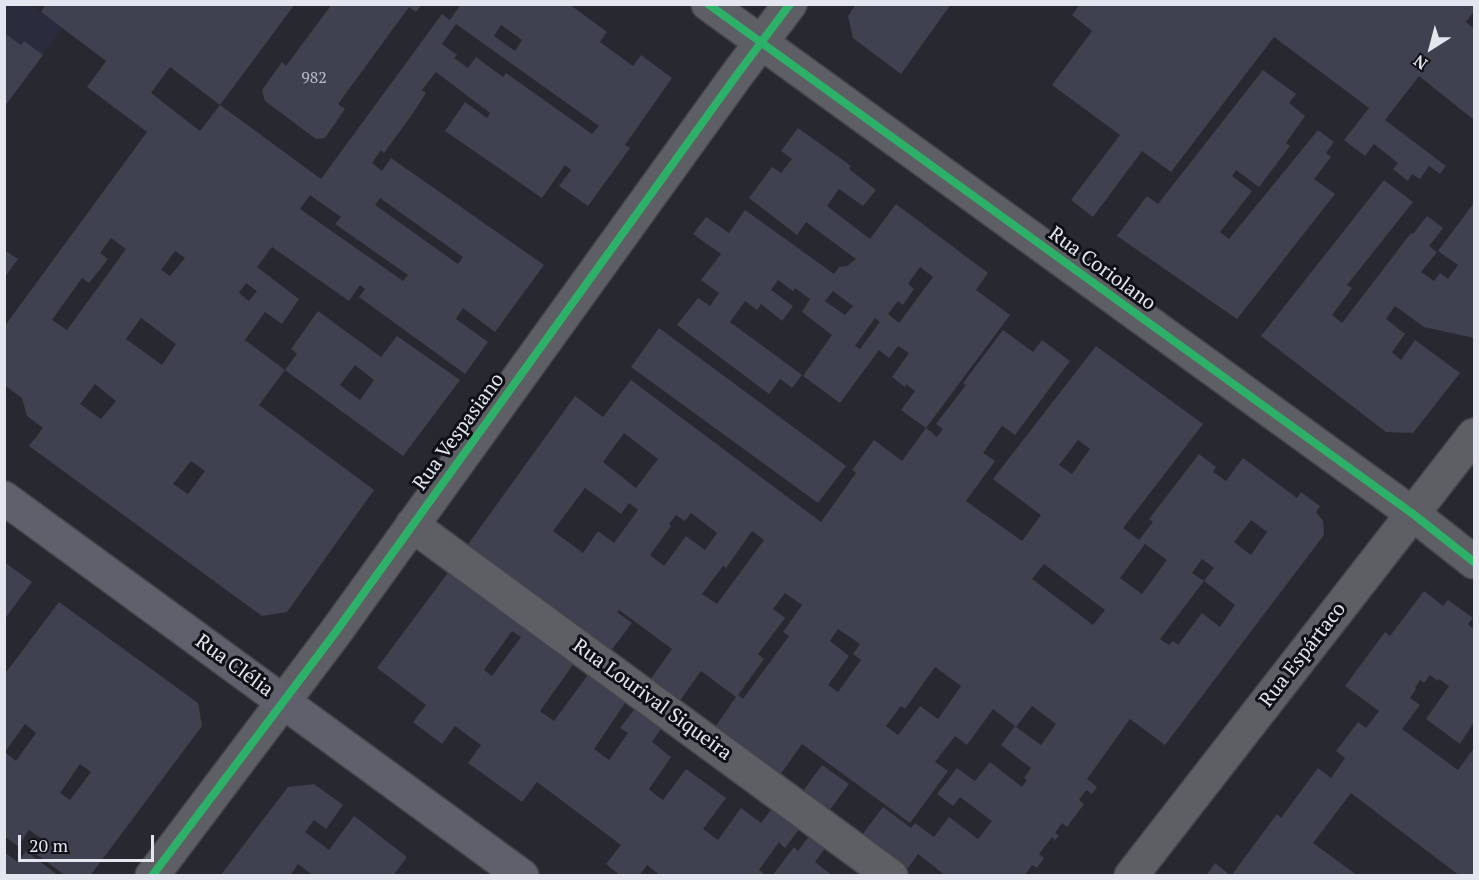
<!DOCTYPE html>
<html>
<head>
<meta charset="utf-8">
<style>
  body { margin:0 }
  #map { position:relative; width:1479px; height:880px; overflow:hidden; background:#282930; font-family:"PT Serif",serif }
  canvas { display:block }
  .frame { position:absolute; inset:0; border:6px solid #e3e5ef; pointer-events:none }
  .north { position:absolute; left:1401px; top:18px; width:60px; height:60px; -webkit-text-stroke:4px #0f1016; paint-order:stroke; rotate:216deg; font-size:16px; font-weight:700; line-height:24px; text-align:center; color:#e3e5ef }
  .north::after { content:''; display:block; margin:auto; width:21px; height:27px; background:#e3e5ef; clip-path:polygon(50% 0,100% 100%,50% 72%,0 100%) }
  .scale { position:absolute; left:18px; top:835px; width:136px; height:27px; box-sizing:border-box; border:3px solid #e3e5ef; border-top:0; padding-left:8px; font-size:18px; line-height:21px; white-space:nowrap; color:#e3e5ef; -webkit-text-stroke:4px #0f1016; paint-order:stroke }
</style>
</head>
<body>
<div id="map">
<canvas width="1479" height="880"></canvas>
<div class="frame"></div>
<div class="north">N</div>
<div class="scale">20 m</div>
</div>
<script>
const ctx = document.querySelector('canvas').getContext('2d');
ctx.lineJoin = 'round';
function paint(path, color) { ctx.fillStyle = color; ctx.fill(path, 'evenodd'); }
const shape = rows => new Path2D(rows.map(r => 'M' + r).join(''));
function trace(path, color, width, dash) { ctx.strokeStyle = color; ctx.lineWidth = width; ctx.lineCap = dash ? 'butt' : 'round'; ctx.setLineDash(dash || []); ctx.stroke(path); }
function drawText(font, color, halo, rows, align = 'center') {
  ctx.font = font + ' "PT Serif",serif'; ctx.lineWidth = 6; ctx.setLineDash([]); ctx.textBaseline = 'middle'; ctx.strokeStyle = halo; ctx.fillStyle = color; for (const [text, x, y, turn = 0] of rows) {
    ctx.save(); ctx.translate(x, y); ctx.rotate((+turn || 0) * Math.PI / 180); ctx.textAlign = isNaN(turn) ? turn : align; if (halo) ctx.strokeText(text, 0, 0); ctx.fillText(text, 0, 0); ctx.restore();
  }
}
paint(shape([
  [5,5,31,5,62,28,5,107]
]), '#2a2c3e');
paint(shape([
  [46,4,295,4,220,105,170,67,151,93,200,131,220,105,321,179,442,14,450,20,461,4,569,4,607,32,600,42,633,66,641,55,672,78,625,145,630,148,588,206,559,186,571,170,565,165,542,198,445,131,465,102,487,118,490,113,436,72,422,90,426,93,411,116,384,153,381,150,372,163,382,171,391,158,544,265,495,332,463,308,456,319,488,342,465,374,359,297,365,289,360,285,349,301,272,247,257,267,299,299,282,324,265,312,245,340,285,370,259,405,374,490,287,612,262,616,29,446,43,428,27,416,22,398,4,385,4,327,147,132,87,87,106,61,41,12],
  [456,24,599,126,592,134,506,73,503,77,476,57,468,68,454,58,457,55,442,44],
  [501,25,522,40,515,51,494,36],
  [310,195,341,217,335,224,408,275,403,281,300,209],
  [380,198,463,257,458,264,375,205],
  [111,238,126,249,67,330,52,320,82,278,89,283,108,259,100,253],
  [175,251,185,258,170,276,161,270],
  [246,283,257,291,249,301,239,293],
  [141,318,176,344,162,365,126,339],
  [95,384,116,401,101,419,80,404],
  [191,461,205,471,188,494,173,484],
  [332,4,422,4,416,12,409,7,338,104,345,109,325,138,316,139,265,101,262,90,282,62,286,66],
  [856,4,951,4,901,74,853,38,848,16],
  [1080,4,1474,4,1474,11,1466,22,1474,29,1474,120,1419,76,1385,120,1446,166,1440,174,1429,166,1420,179,1412,174,1408,181,1393,169,1398,163,1374,144,1365,156,1344,140,1369,108,1274,37,1171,172,1142,151,1093,217,1071,200,1120,135,1052,85,1092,31,1072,15],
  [4,33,21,45,24,41,43,55,4,107],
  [1263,70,1296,94,1289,103,1305,116,1286,143,1290,146,1259,187,1236,170,1232,176,1252,191,1220,232,1229,239,1318,130,1334,142,1326,153,1331,157,1314,179,1335,194,1237,319,1117,236,1147,196,1158,204],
  [798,128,851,166,849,169,876,190,863,206,839,189,827,206,870,239,896,204,988,273,976,290,1010,315,926,428,937,437,943,429,936,424,966,385,963,383,1003,330,1033,352,1042,340,1070,361,1015,435,1002,426,983,453,995,461,966,501,1022,541,1041,515,993,479,1096,346,1203,424,1123,528,1139,540,1153,522,1149,519,1199,454,1216,467,1213,472,1226,481,1243,458,1297,498,1301,492,1320,506,1316,512,1323,521,1324,535,1165,745,1130,719,1087,779,1097,787,1092,794,1086,790,1079,800,1084,804,1067,827,1062,823,1055,833,1059,836,1055,840,1052,837,1039,854,1044,858,1037,868,1032,865,1024,876,946,876,918,854,908,868,862,835,883,807,911,828,915,823,934,837,949,817,978,839,992,821,960,797,953,806,937,794,957,768,975,781,990,762,1022,787,1027,780,1024,778,1031,768,1001,745,1015,726,993,709,967,745,955,736,935,762,948,771,910,823,802,744,780,775,715,727,736,697,701,671,679,702,650,680,672,649,619,610,617,612,632,623,610,652,466,547,575,396,603,417,631,380,821,522,856,473,852,470,874,440,902,461,926,428,901,410,915,391,906,384,905,387,892,377,909,353,898,346,889,358,879,350,840,403,803,376,832,335,802,312,810,299,795,288,793,291,778,280,771,290,793,306,782,321,761,304,757,310,745,301,730,322,802,375,792,388,780,379,769,394,677,325,698,298,710,306,719,293,701,280,721,254,693,234,706,217,729,233,745,210,834,274,839,267,847,266,856,259,806,222,797,235,749,198,772,167,781,173,792,159,781,151],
  [920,267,933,277,899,323,888,314,898,301,903,305,914,289,908,284],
  [833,291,853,306,845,315,825,301],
  [875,318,880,322,860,349,855,346],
  [624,433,658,459,636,488,603,462],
  [1078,440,1090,449,1072,474,1059,465],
  [585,488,621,514,629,503,638,510,614,543,598,531,583,553,553,531],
  [691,513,717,533,705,550,686,536,664,566,650,555,671,526,669,524,676,515,685,521],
  [1251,520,1267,532,1251,555,1234,542],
  [752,531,764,540,717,604,702,594,723,566,726,568],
  [1145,544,1167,560,1142,594,1120,578],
  [1202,559,1214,568,1204,581,1235,605,1220,627,1202,613,1178,645,1173,641,1169,645,1160,639,1204,581,1192,573],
  [1044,564,1105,610,1093,625,1032,579],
  [785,593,802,605,783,632,789,636,743,699,738,695,764,659,758,654,785,618,773,609],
  [838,629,860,644,853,654,861,660,838,692,828,685,849,656,830,641],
  [935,667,961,686,938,719,920,706,898,735,886,726,901,706,905,709],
  [1032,706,1056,724,1041,745,1016,727],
  [1384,180,1413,202,1347,285,1352,288,1332,315,1342,323,1411,233,1413,234,1427,216,1443,228,1429,246,1437,252,1421,272,1434,281,1440,273,1448,279,1458,265,1438,251,1474,203,1474,338,1424,327,1395,306,1386,319,1405,334,1392,352,1401,360,1415,340,1460,373,1413,433,1386,432,1261,336],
  [4,250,18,259,4,278],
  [318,311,381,357,397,336,460,380,403,456,285,370,297,354,291,349],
  [355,365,374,380,360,400,340,385],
  [659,328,846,466,818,503,631,367],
  [4,562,32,582,4,620],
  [450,570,575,662,540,711,554,721,590,672,627,700,594,749,609,760,628,733,620,728,636,707,663,726,652,742,671,757,649,789,657,796,663,800,686,769,726,798,703,829,718,840,741,808,761,823,773,807,800,828,785,848,779,842,759,870,767,876,661,876,647,865,639,876,621,876,606,864,621,845,537,782,522,802,468,763,481,745,455,726,442,744,413,722,426,705,377,668],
  [512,631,521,637,492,676,484,670],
  [1424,591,1443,606,1448,600,1473,618,1468,624,1474,630,1474,722,1460,744,1426,719,1449,686,1439,679,1438,681,1430,675,1424,683,1420,680,1415,688,1416,689,1410,698,1420,705,1402,729,1458,770,1474,748,1474,876,1460,876,1351,793,1313,843,1358,876,1231,876,1277,814,1281,818,1318,768,1331,778,1345,758,1336,751,1358,722,1366,728,1379,711,1345,686,1385,632,1390,636],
  [59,602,198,703,202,726,90,876,66,876,32,851,42,839,29,830,18,846,4,836,4,675],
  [25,724,36,733,16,761,5,752],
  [80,764,91,772,70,800,60,793],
  [822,765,849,784,829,811,803,791],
  [314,784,343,805,326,829,314,820,305,832,329,850,354,816,407,857,393,876,309,876,311,874,298,864,290,876,220,876,288,787],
  [810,835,826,847,815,862,833,876,772,876,794,847,798,851],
  [26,851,59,876,4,876,4,852,18,862],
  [1215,863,1231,876,1206,876]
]), '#3f4050');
const minor = shape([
  [412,525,891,876],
  [152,876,335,633,736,76,790,4],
  [1131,876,1474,435]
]);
const tertiary = shape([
  [708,4,1413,514,1474,562]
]);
const primary = shape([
  [4,498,522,876]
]);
trace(minor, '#44454b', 36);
trace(tertiary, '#44454b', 36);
trace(primary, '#44454b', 36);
trace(minor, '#5e5f65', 33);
trace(tertiary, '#5e5f65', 33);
trace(primary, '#5f606b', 33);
trace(shape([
  [708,4,1413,514,1474,562],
  [152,876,335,633,736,76,790,4]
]), '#2db169', 8);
drawText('16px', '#babcc7', null, [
  ["982",314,78]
]);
drawText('20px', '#e3e5ef', '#0f1016', [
  ["Rua Coriolano",1102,269,36],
  ["Rua Vespasiano",459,432,-54],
  ["Rua Espártaco",1303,655,-52],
  ["Rua Clélia",234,666,36],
  ["Rua Lourival Siqueira",652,700,36]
]);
</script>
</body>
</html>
